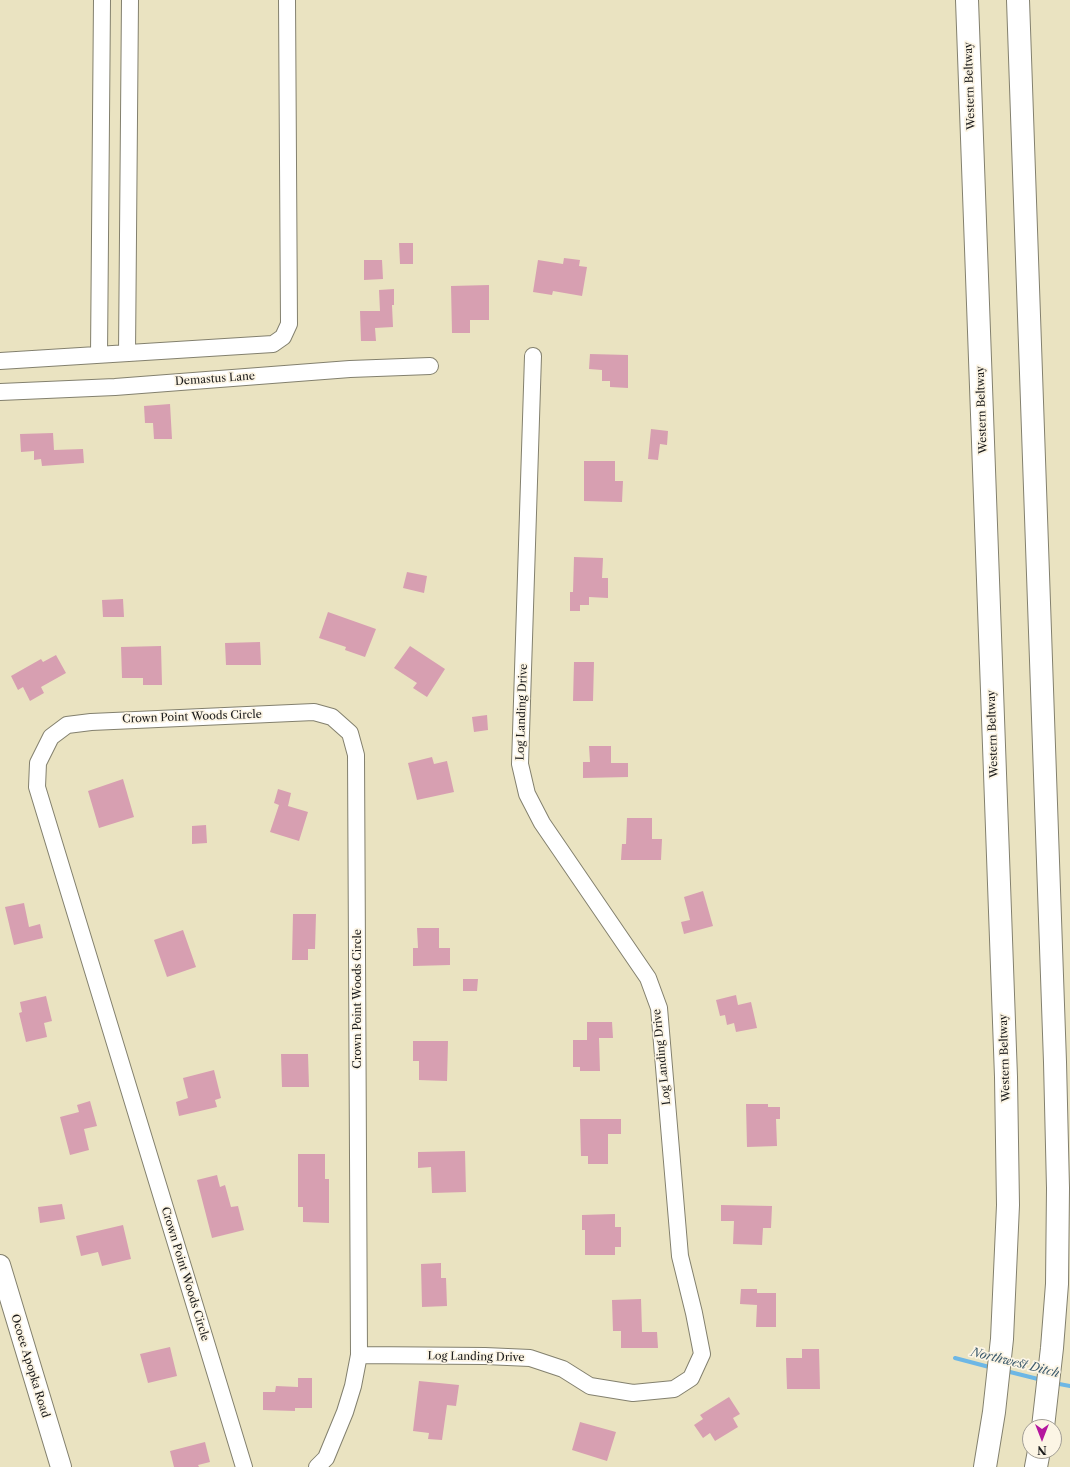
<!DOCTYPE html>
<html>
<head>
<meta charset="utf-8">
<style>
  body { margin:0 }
  #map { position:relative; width:1070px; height:1467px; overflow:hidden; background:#eae3c1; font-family:"Libre Caslon Text",serif }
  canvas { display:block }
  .north { position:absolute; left:1022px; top:1419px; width:40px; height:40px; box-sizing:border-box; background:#fcf5e5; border:1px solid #a29e95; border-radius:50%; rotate:180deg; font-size:11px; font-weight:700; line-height:16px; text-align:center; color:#1c1c1c }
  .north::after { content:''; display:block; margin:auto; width:14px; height:18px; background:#b5179e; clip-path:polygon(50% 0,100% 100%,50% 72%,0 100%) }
</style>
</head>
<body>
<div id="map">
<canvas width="1070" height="1467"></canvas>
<div class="north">N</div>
</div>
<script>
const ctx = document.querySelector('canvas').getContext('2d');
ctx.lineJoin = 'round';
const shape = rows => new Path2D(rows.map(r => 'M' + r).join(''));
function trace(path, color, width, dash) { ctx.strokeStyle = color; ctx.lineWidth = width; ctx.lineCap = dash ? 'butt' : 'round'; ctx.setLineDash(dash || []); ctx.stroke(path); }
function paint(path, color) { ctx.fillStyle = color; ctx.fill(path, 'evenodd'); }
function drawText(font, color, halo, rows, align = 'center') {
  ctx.font = font + ' "Libre Caslon Text",serif'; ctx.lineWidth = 3.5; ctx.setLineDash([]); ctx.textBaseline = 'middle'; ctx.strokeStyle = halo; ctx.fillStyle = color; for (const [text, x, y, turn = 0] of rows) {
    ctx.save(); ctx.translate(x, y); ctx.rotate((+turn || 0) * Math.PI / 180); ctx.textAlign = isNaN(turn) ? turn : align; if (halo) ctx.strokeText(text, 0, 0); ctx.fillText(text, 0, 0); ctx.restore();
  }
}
trace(shape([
  [955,1358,993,1368],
  [1006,1371,1042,1380],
  [1054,1383,1070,1386]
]), '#6db7e5', 4);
paint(shape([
  [399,243,413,243,413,264,400,264],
  [564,258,580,260,579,266,587,267,582,296,553,291,552,295,533,292,538,260,563,264],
  [364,260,382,260,383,279,364,280],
  [489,285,489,320,470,320,470,333,452,333,451,286],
  [394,289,394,305,392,305,393,327,375,328,376,341,361,341,360,311,380,311,379,290],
  [590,354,628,355,628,388,610,387,610,381,602,381,602,370,589,369],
  [170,404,172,439,154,439,153,423,145,423,144,406],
  [651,429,668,431,667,445,660,444,658,460,648,459],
  [53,433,54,450,83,449,84,463,42,466,41,459,34,460,34,451,21,452,20,434],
  [584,461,615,461,615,481,623,481,622,502,584,501],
  [574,557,603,558,602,578,608,578,608,598,589,597,589,605,580,605,580,611,570,611,570,592,573,592],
  [407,572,427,576,424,593,403,588],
  [123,599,124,617,103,617,102,600],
  [328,612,376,629,365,657,345,650,346,647,319,638],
  [260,642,261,665,226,665,225,643],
  [161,646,162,685,143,685,143,678,122,678,121,647],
  [410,646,445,669,427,697,413,688,417,683,394,668],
  [56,655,66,673,41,687,44,693,30,701,23,687,18,690,11,676,41,659,43,662],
  [574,662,594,662,593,701,573,701],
  [487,715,488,730,474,732,472,717],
  [589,746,611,746,611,763,628,763,628,777,583,778,583,762,590,762],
  [432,757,434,764,447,761,454,792,417,800,408,763],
  [123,779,134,817,99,828,88,791],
  [278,789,291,793,288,806,308,812,299,841,270,832,279,805,274,803],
  [627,818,652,818,652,839,662,839,661,860,621,860,622,844,626,844],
  [206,825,207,843,192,844,192,826],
  [703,891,713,926,684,934,681,922,690,920,684,897],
  [24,903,29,927,40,924,43,938,14,945,5,907],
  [293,914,316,914,315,949,308,949,308,960,292,960],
  [417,928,439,928,439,948,450,948,450,965,413,966,413,948,418,948],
  [183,930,196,967,167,977,154,940],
  [463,979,478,979,477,991,463,991],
  [736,995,738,1005,751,1002,757,1028,736,1032,734,1023,727,1025,725,1015,720,1016,716,1000],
  [46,996,52,1021,44,1023,47,1037,26,1042,19,1013,22,1012,20,1002],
  [587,1022,612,1022,613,1038,599,1038,600,1071,580,1071,580,1067,573,1067,573,1040,587,1040],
  [413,1041,448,1041,447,1081,419,1080,419,1061,413,1061],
  [281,1054,308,1054,309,1087,282,1087],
  [214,1070,221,1098,215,1100,217,1107,179,1116,176,1102,188,1098,183,1078],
  [90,1101,97,1126,84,1129,89,1150,70,1155,60,1117,79,1112,77,1105],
  [746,1104,768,1104,768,1107,780,1107,780,1119,776,1119,777,1146,747,1147],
  [580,1119,621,1119,621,1134,608,1134,608,1164,588,1164,588,1156,581,1156],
  [465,1151,466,1192,432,1193,431,1167,418,1168,418,1152],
  [298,1154,325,1154,325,1179,329,1179,329,1223,303,1222,303,1207,298,1207],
  [217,1175,220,1187,225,1185,231,1207,238,1206,244,1230,212,1238,197,1180],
  [62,1204,65,1219,40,1223,38,1207],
  [721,1205,772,1206,771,1228,763,1228,762,1245,733,1244,734,1221,721,1221],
  [615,1214,615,1227,621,1227,621,1247,615,1247,615,1255,585,1255,585,1230,582,1230,582,1215],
  [123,1225,131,1259,102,1266,98,1252,81,1256,76,1236],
  [441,1263,441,1278,446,1278,447,1306,422,1307,421,1264],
  [741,1289,757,1289,757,1293,776,1293,776,1327,756,1327,757,1305,740,1304],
  [641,1299,642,1332,657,1332,658,1348,621,1348,621,1331,613,1331,612,1300],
  [170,1347,177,1376,148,1383,140,1354],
  [802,1349,819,1349,820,1389,787,1389,786,1358,802,1358],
  [298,1378,312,1378,312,1408,295,1408,295,1411,263,1410,263,1392,275,1392,276,1386,298,1387],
  [419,1381,459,1385,456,1406,447,1405,442,1440,428,1439,429,1433,413,1431],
  [729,1397,740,1414,733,1418,738,1427,715,1441,710,1433,703,1438,694,1425,703,1419,700,1415],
  [580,1422,616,1432,607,1461,572,1450],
  [205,1442,210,1462,198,1465,199,1467,174,1467,170,1451]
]), '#d79fb1');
const minor = shape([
  [127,353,130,0],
  [99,355,102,0],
  [0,361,273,344,283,337,289,324,287,0],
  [0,392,115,387,350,369,430,366],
  [359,1355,485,1356,530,1358,563,1369,590,1386,633,1393,674,1389,691,1378,702,1354,694,1313,680,1256,659,1008,648,978,542,823,527,794,520,764,533,356],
  [244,1467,37,787,38,763,51,737,67,725,91,722,314,712,332,717,350,733,356,755,359,1355,353,1386,345,1412,326,1458,317,1467]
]);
const major = shape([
  [0,1265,61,1467]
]);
const highway = shape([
  [967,0,1006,1077,1008,1205,1002,1339,994,1412,985,1467],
  [1018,0,1055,1062,1058,1188,1057,1284,1052,1348,1043,1427],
  [1036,1467,1039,1451]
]);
trace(minor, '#83806e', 18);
trace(major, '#83806e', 22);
trace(highway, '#83806e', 24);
trace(minor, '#fff', 16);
trace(major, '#fff', 20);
trace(highway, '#fff', 22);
drawText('11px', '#1c1c1c', '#fcf5e5', [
  ["Western Beltway",970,86,-92],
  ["Demastus Lane",215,379,-4],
  ["Western Beltway",982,410,-92],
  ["Log Landing Drive",522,712,-88],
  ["Crown Point Woods Circle",192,717,-2],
  ["Western Beltway",993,734,-92],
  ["Crown Point Woods Circle",358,999,-90],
  ["Log Landing Drive",662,1057,-96],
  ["Western Beltway",1005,1058,-92],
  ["Crown Point Woods Circle",185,1274,73],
  ["Log Landing Drive",476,1357,1],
  ["Ocoee Apopka Road",30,1366,73]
]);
drawText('italic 12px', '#3c5a6c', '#fcf5e5', [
  ["Northwest Ditch",1015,1363,14]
]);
</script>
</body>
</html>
